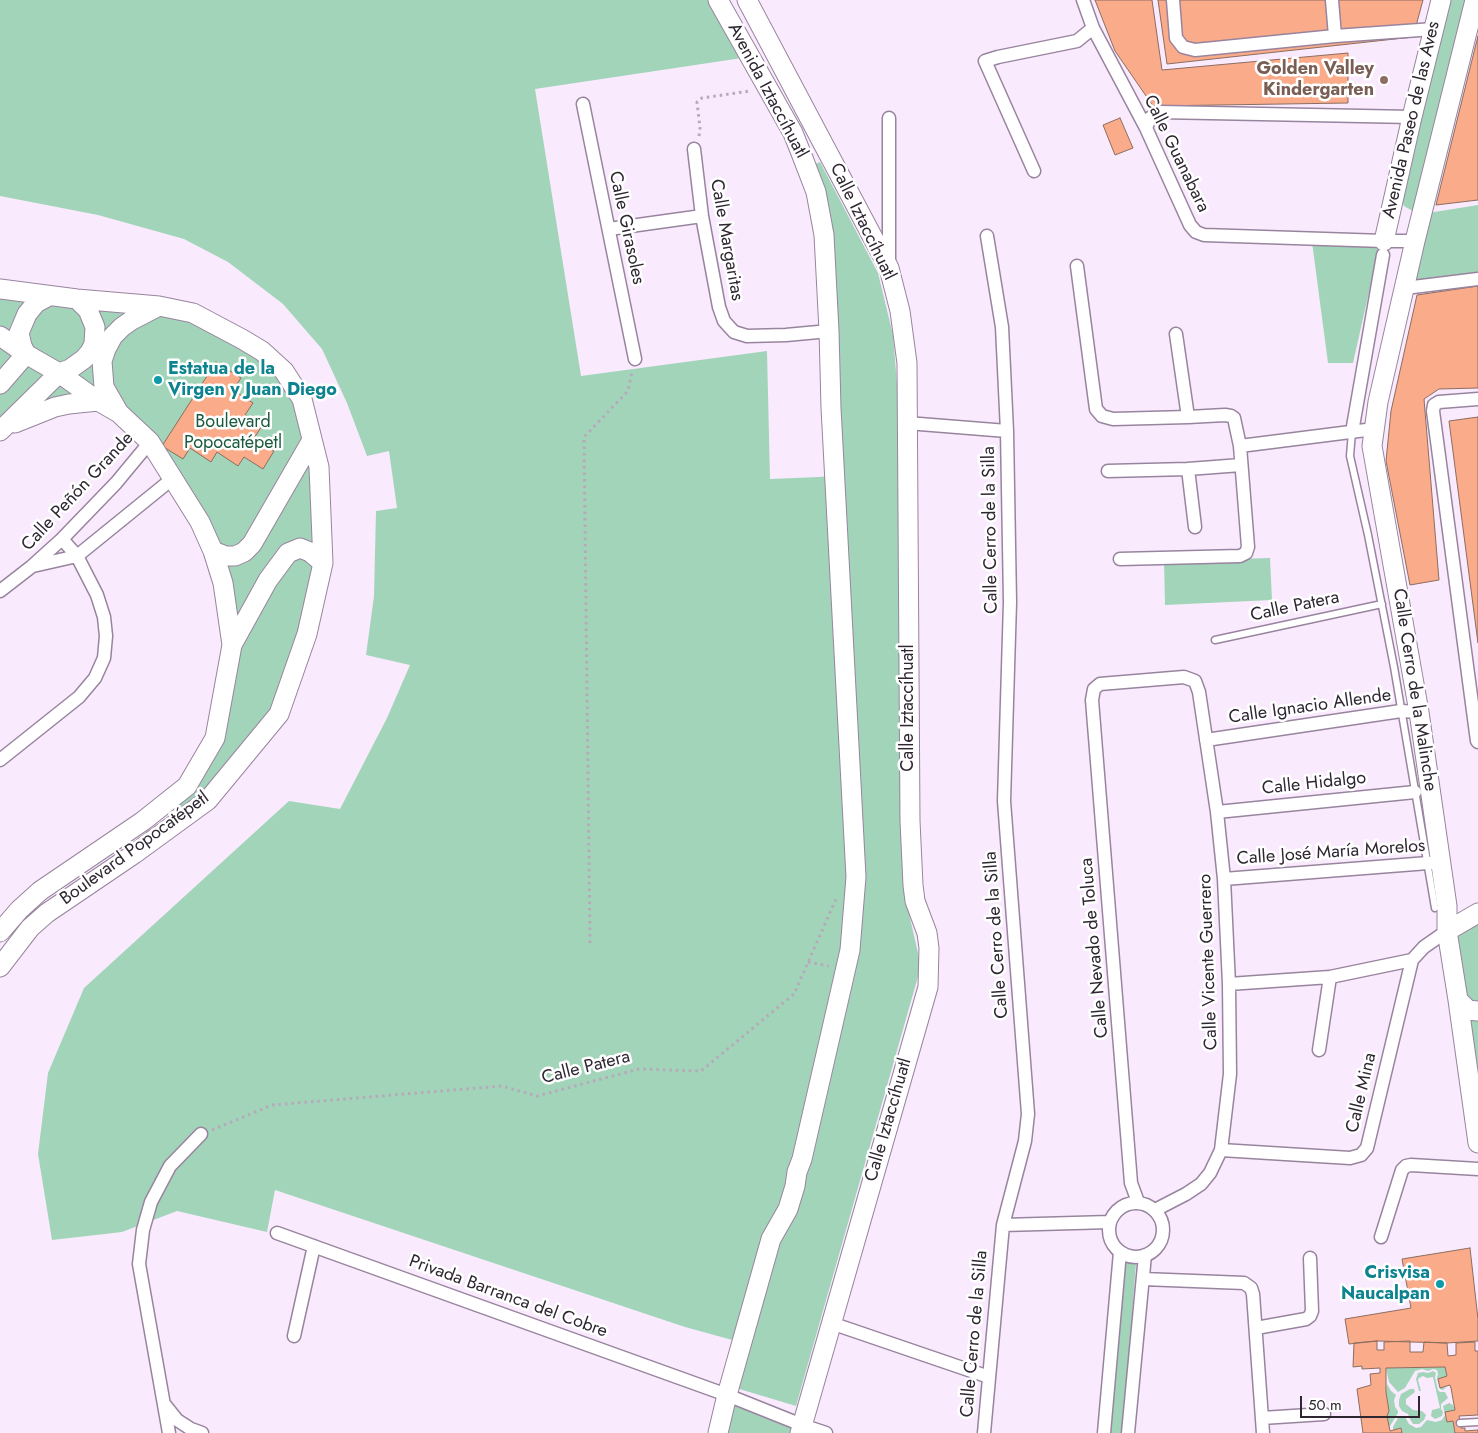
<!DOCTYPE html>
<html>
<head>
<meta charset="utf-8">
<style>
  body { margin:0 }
  #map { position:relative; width:1478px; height:1433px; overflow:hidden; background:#f9ebfd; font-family:Jost,sans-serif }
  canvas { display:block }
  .scale { position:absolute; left:1300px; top:1396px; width:120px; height:22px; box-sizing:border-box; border:2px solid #2e2631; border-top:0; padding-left:6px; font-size:15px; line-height:18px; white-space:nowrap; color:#2e2631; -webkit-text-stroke:4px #fff; paint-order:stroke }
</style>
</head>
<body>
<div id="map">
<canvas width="1478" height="1433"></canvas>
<div class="scale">50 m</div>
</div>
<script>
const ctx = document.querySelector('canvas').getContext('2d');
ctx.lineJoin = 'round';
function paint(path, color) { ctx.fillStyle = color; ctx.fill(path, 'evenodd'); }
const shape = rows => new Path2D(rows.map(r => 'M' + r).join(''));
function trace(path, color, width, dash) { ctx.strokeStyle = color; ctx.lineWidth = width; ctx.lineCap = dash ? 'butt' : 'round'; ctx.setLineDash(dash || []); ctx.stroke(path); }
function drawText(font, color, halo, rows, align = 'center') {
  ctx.font = font + ' Jost,sans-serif'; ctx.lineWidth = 5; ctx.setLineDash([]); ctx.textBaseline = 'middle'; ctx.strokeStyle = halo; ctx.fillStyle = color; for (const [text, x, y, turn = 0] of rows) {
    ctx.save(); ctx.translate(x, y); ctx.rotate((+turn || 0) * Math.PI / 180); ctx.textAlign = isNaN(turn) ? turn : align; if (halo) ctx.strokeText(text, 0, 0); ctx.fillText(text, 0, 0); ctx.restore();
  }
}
paint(shape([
  [0,0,711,0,742,58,535,89,581,376,767,351,770,479,819,477,840,475,815,164,820,162,878,273,893,335,899,408,904,892,921,966,796,1406,736,1388,747,1344,685,1327,275,1190,267,1232,177,1211,122,1232,52,1240,38,1154,48,1073,84,988,289,801,340,809,387,718,410,665,366,655,374,596,376,511,397,508,389,451,367,456,347,403,322,349,283,304,228,262,184,239,98,215,0,196],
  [1450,0,1471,0,1418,214,1404,206,1402,200],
  [1478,205,1478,278,1405,288,1422,214],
  [1312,242,1380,243,1353,363,1328,363],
  [0,290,160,308,261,349,301,400,323,563,279,714,208,800,168,824,187,786,215,738,232,645,223,583,143,434,99,399,0,428],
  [1270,558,1272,600,1165,605,1164,561],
  [1478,913,1478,1143,1447,931],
  [1120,1258,1128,1262,1136,1263,1123,1433,1106,1433],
  [1445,1367,1447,1376,1438,1379,1440,1388,1446,1387,1443,1390,1440,1389,1437,1378,1438,1374,1437,1370,1433,1369,1428,1371,1422,1369,1415,1371,1405,1388,1398,1392,1389,1382,1386,1368],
  [1433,1371,1436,1373,1435,1377,1438,1390,1440,1392,1445,1392,1448,1398,1441,1404,1441,1409,1443,1412,1442,1416,1435,1419,1431,1416,1432,1410,1440,1408,1433,1377,1427,1378,1423,1376,1419,1378,1418,1380,1421,1391,1419,1391,1416,1379,1418,1373,1423,1372,1428,1373],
  [1387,1384,1391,1391,1396,1395,1394,1400,1395,1407,1398,1411,1398,1413,1390,1426,1390,1429,1387,1416,1389,1411,1386,1392],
  [1410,1389,1414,1389,1415,1392,1406,1399,1406,1404,1413,1410,1422,1411,1426,1415,1424,1420,1419,1424,1413,1424,1410,1419,1408,1414,1402,1411,1399,1406,1399,1400,1401,1394],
  [727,1395,802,1425,800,1433,718,1433],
  [1449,1403,1453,1405,1455,1410,1445,1413,1447,1422,1453,1421,1455,1433,1402,1433,1401,1428,1393,1430,1393,1427,1399,1416,1405,1417,1409,1424,1416,1428,1421,1427,1427,1420,1436,1422,1442,1420,1445,1415,1443,1406]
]), '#a2d4b9');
const building = shape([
  [1095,0,1152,0,1162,70,1348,53,1348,103,1153,106,1115,51,1095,0],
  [1158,0,1423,0,1413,37,1167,64,1158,0],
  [1478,36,1478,200,1436,205,1478,36],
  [1120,118,1133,148,1115,155,1103,125,1120,118],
  [1478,286,1478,388,1439,389,1424,399,1439,580,1410,585,1386,461,1391,411,1417,295,1478,286],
  [216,362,241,378,233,390,253,403,245,415,262,426,254,438,274,451,263,469,244,457,238,466,217,452,211,462,190,448,183,459,162,446,216,362],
  [1478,417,1478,643,1449,421,1478,417],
  [1470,1248,1478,1319,1478,1341,1447,1343,1377,1341,1349,1344,1345,1319,1411,1308,1402,1259,1470,1248],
  [1377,1341,1377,1350,1384,1350,1384,1342,1410,1341,1410,1352,1423,1352,1424,1342,1447,1343,1448,1356,1456,1355,1456,1343,1475,1342,1475,1351,1478,1351,1478,1415,1459,1416,1461,1428,1465,1428,1465,1431,1478,1430,1478,1433,1455,1433,1453,1421,1447,1422,1445,1412,1455,1410,1451,1388,1450,1385,1440,1388,1438,1379,1447,1376,1445,1367,1386,1368,1386,1392,1389,1411,1387,1416,1390,1431,1401,1428,1402,1433,1363,1433,1357,1389,1371,1385,1370,1374,1380,1373,1380,1368,1362,1369,1362,1366,1353,1367,1354,1343,1377,1341]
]);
paint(building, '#faab89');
trace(building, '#8d6d60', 1);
const lane = shape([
  [1352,432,1350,456,1368,535,1394,667,1435,908],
  [1215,640,1382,604],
  [1460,1423,1478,1422]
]);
const street = shape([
  [1083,0,1093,28,1146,128,1190,225,1196,232,1204,235,1384,241,1415,241],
  [1173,0,1176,38,1183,47,1195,50,1335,36,1434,29],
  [1332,0,1335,36],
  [583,104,635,359],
  [889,118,889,265],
  [1146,128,1150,118,1160,112,1412,117],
  [694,149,702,216,719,307,724,321,734,332,747,336,786,335,829,331],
  [1034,171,985,61,998,57,1077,41,1093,28],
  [609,229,702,216],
  [1077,266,1096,409,1102,416,1113,419,1188,417,1225,415,1231,416,1234,418,1240,446,1248,547,1246,553,1240,556,1120,559],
  [1405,288,1478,279],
  [1176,334,1188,417],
  [1478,399,1439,402,1434,405,1433,411,1477,741,1478,742],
  [907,423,1007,431],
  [1352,432,1383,255],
  [1240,446,1374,429],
  [1188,469,1195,527],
  [1108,471,1188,469,1241,465],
  [33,566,77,556,172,479],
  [0,591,31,567,62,539,116,483,150,442],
  [1206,740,1401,711,1419,712],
  [0,760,79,697,95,678,104,658,106,636,104,617,97,595,77,556,62,539],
  [1217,812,1415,792],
  [1224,879,1441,862],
  [1229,984,1330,977,1412,960,1424,947,1447,931],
  [1319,1050,1330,977],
  [1221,1150,1350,1158,1361,1155,1367,1148,1412,960],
  [1138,1202,1131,1183,1092,700,1094,689,1100,684,1184,677,1195,681,1199,692,1217,812,1224,879,1229,984,1230,1074,1221,1150,1210,1173,1201,1184,1186,1194,1155,1210],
  '1109 1230a27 27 0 1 1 54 0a27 27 0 1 1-54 0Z',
  [1003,1225,1110,1222],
  [277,1233,727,1395,802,1425,826,1433],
  [1381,1237,1402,1170,1406,1166,1411,1165,1478,1169],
  [1143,1279,1244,1283,1251,1288,1253,1294,1263,1433],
  [831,1323,989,1377],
  [1256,1328,1306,1319,1310,1316,1312,1311,1310,1258],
  [294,1336,314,1246],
  [165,1405,177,1420,191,1429,202,1433],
  [1262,1418,1324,1414],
  [169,1433,139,1264,143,1230,151,1202,170,1166,201,1134],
  [984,1433,1003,1225,1025,1141,1028,1114,1004,801,1010,602,1007,431,1002,327,987,236],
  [1104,1433,1120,1252],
  [1128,1433,1145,1255]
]);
const secondary = shape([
  [718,0,793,133,801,153,816,192,824,235,829,331,831,408,856,877,850,950,802,1159,797,1172,795,1186,788,1209,771,1239,727,1395,718,1433],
  [747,0,889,268,900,311,907,363,910,821,913,885,915,901,927,933,929,948,928,987,800,1433],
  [1475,0,1415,241,1378,402,1372,446,1419,712,1447,906,1447,931,1458,1000,1478,1143],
  [1384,241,1412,117,1441,0],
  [0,289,77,299,159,306,193,313,242,339,262,351,284,371,302,399,319,467,323,563,307,634,279,714,208,800,134,854,47,913,30,928,0,967],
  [0,336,26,354,59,373,98,401,119,413,150,442,200,522,213,551,223,583,232,645,215,738,187,786,143,821,40,891,19,910,0,932],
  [0,384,26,354,22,346,19,333,27,314,36,303,49,296],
  [119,413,104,387,102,361,106,349,113,336,122,327,132,320,159,306],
  [15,423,55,407,69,404,98,401],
  [0,431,59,373,70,369,84,359,90,352,94,344,95,327,88,310,77,299],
  [213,551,226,556,235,556,244,552,252,544,312,440],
  [232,645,268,580,288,553,300,548,310,552,323,563],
  [1447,931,1478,913],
  [1458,1000,1468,1010,1478,1011]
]);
trace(lane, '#99849f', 9);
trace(street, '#99849f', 15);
trace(secondary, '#99849f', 21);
trace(shape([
  [699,136,700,128,697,102,702,98,750,91],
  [590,943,584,437,628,391,632,372],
  [808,962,829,966],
  [212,1130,272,1105,502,1086,537,1096,639,1069,701,1071,794,994,836,899]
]), '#b6aaba', 3, [2.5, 4]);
trace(lane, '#fff', 6);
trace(street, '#fff', 12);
trace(secondary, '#fff', 19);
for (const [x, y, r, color] of [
  [1384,80,5,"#8d6e63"],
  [158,380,5,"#0f9aa8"],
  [1440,1284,5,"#0f9aa8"]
]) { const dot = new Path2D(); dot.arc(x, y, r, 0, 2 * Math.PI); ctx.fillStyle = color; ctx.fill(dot); trace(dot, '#fff', 2); }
drawText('bold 18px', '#785e54', '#fff', [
  ["Golden Valley",1374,70],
  ["Kindergarten",1374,91]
], 'right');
drawText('18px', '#2e2631', '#fff', [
  ["Avenida Iztaccíhuatl",767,91,62],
  ["Avenida Paseo de las Aves",1412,120,-77],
  ["Calle Guanabara",1176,154,64],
  ["Calle Iztaccíhuatl",862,222,64],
  ["Calle Girasoles",626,228,78],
  ["Calle Margaritas",726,240,80],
  ["Calle Peñón Grande",78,492,-47],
  ["Calle Cerro de la Silla",991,530,-91],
  ["Calle Patera",1295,607,-12],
  ["Calle Cerro de la Malinche",1414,690,81],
  ["Calle Ignacio Allende",1310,707,-8],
  ["Calle Iztaccíhuatl",909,708,-90],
  ["Calle Hidalgo",1314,784,-6],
  ["Boulevard Popocatépetl",135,849,-36],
  ["Calle José María Morelos",1331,853,-4],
  ["Calle Cerro de la Silla",997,935,-94],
  ["Calle Nevado de Toluca",1095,948,-95],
  ["Calle Vicente Guerrero",1209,962,-92],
  ["Calle Patera",586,1068,-14],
  ["Calle Mina",1362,1093,-77],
  ["Calle Iztaccíhuatl",889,1120,-74],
  ["Privada Barranca del Cobre",508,1297,20],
  ["Calle Cerro de la Silla",975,1334,-85]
]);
drawText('bold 18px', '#0d838f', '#fff', [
  ["Estatua de la",168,370],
  ["Virgen y Juan Diego",168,391],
  ["Crisvisa",1430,1274,"right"],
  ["Naucalpan",1430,1295,"right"]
], 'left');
drawText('18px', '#1a5b3f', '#fff', [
  ["Boulevard",233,423],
  ["Popocatépetl",233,444]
]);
</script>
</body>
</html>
